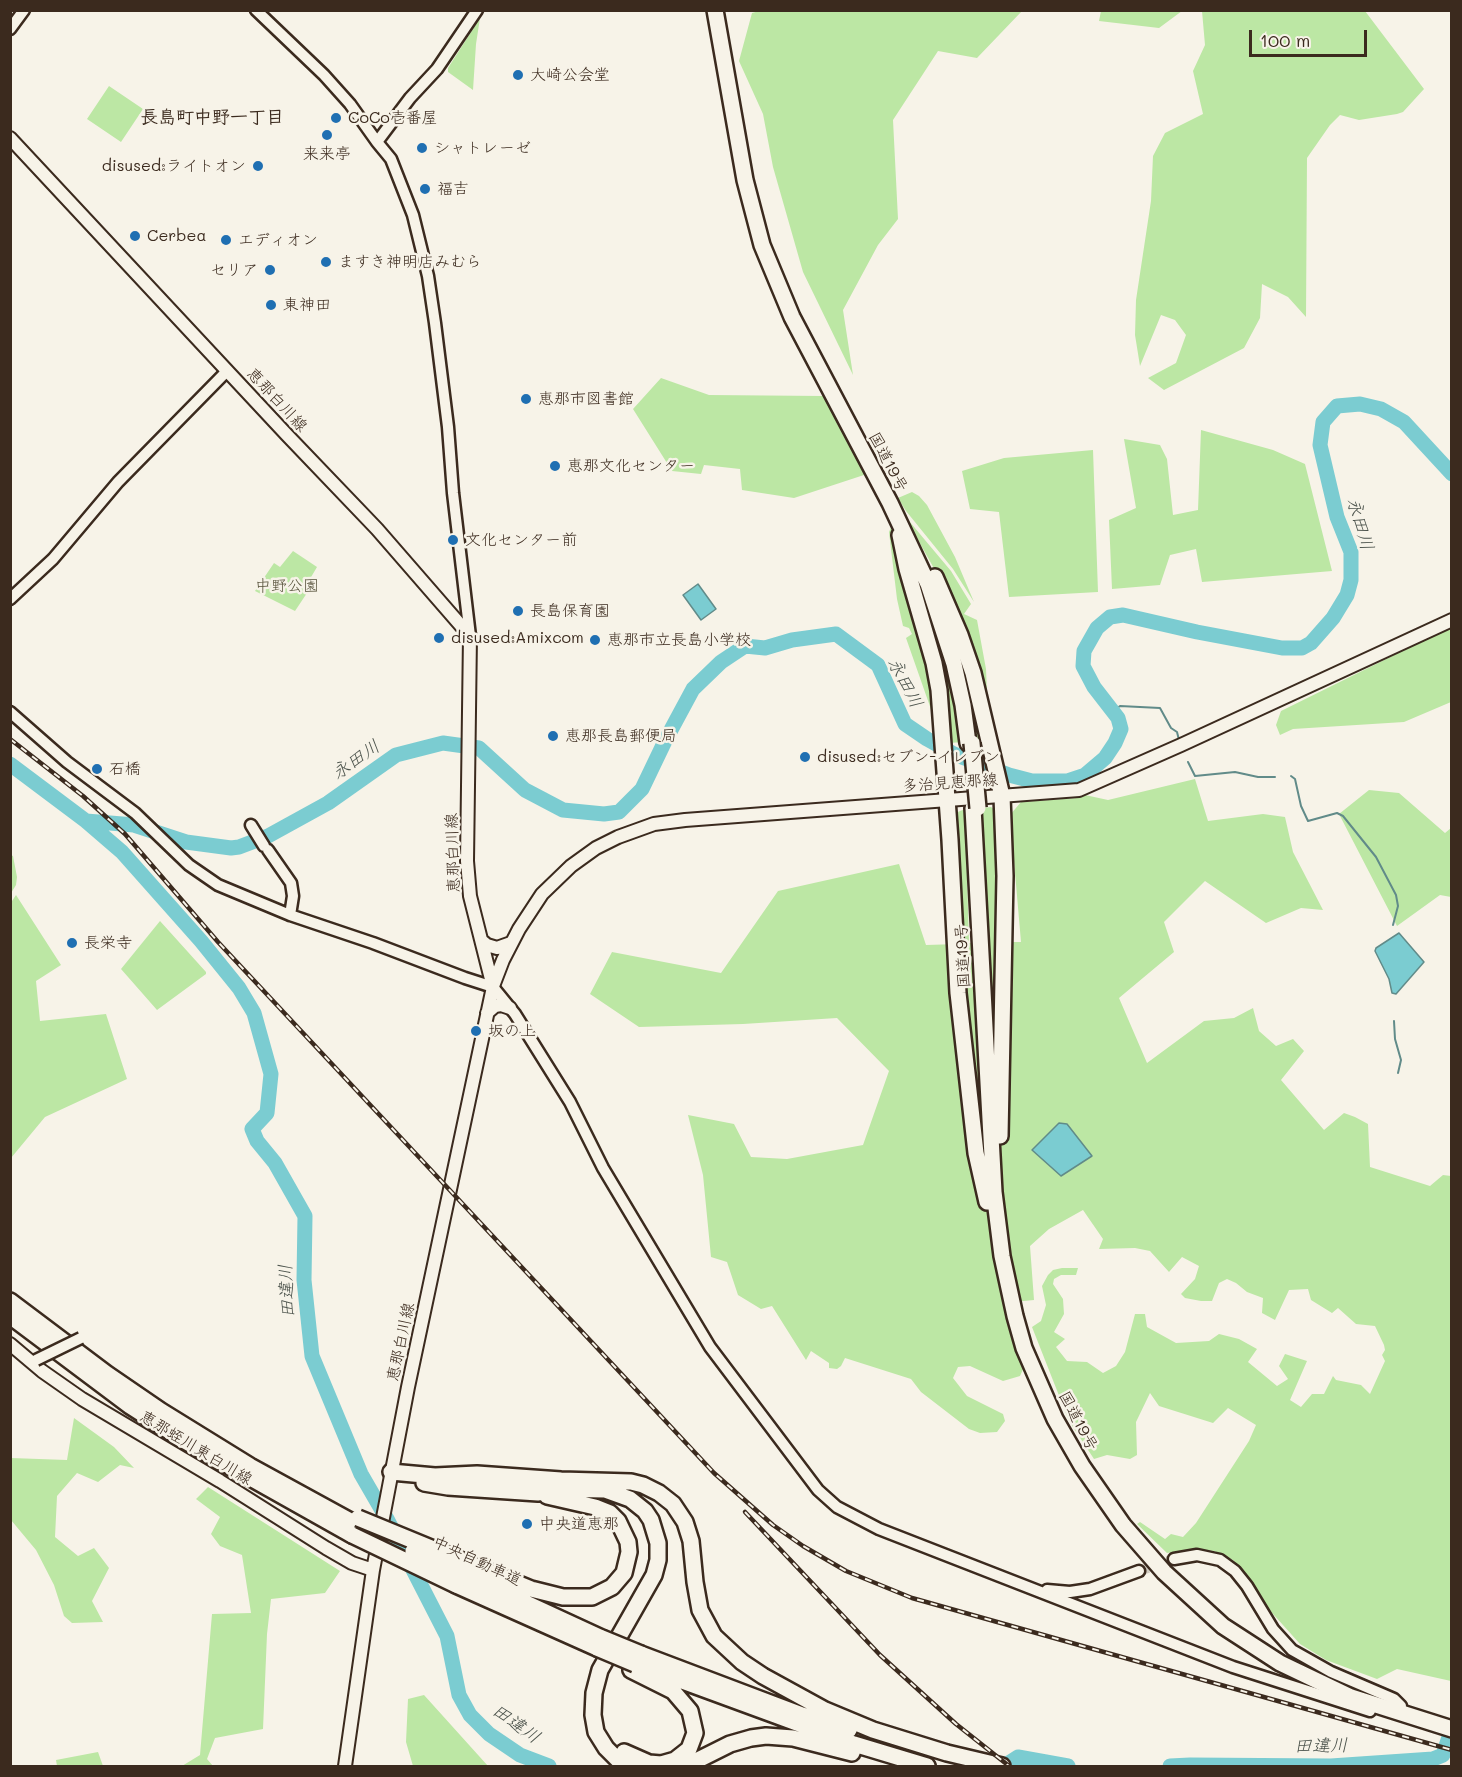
<!DOCTYPE html>
<html>
<head>
<meta charset="utf-8">
<style>
  body { margin:0 }
  #map { position:relative; width:1462px; height:1777px; overflow:hidden; background:#f7f3e8; font-family:Mali,sans-serif }
  canvas { display:block }
  .frame { position:absolute; inset:0; border:12px solid #3b2a1e; pointer-events:none }
  .scale { position:absolute; left:1249px; top:30px; width:118px; height:27px; box-sizing:border-box; border:3px solid #3b2a1e; border-top:0; padding-left:8px; font-size:18px; line-height:21px; white-space:nowrap; color:#3b2a1e; -webkit-text-stroke:4px #f7f3e8; paint-order:stroke }
</style>
</head>
<body>
<div id="map">
<canvas width="1462" height="1777"></canvas>
<div class="frame"></div>
<div class="scale">100 m</div>
</div>
<script>
const ctx = document.querySelector('canvas').getContext('2d');
ctx.lineJoin = 'round';
function paint(path, color) { ctx.fillStyle = color; ctx.fill(path, 'evenodd'); }
const shape = rows => new Path2D(rows.map(r => 'M' + r).join(''));
function trace(path, color, width, dash) { ctx.strokeStyle = color; ctx.lineWidth = width; ctx.lineCap = dash ? 'butt' : 'round'; ctx.setLineDash(dash || []); ctx.stroke(path); }
function drawText(font, color, halo, rows, align = 'center') {
  ctx.font = font + ' Mali,"Klee One",sans-serif'; ctx.lineWidth = 5; ctx.setLineDash([]); ctx.textBaseline = 'middle'; ctx.strokeStyle = halo; ctx.fillStyle = color; for (const [text, x, y, turn = 0] of rows) {
    ctx.save(); ctx.translate(x, y); ctx.rotate((+turn || 0) * Math.PI / 180); ctx.textAlign = isNaN(turn) ? turn : align; if (halo) ctx.strokeText(text, 0, 0); ctx.fillText(text, 0, 0); ctx.restore();
  }
}
paint(shape([
  [759,11,1022,11,977,58,938,51,893,120,898,219,878,245,843,310,853,375,803,272,773,167,763,114,739,61,752,13],
  [1101,11,1101,10,1182,11,1159,28,1099,21],
  [1202,11,1365,11,1424,89,1403,112,1397,114,1359,120,1340,115,1330,125,1307,158,1306,317,1288,297,1262,284,1260,318,1244,348,1164,390,1148,378,1176,363,1186,335,1175,320,1161,315,1140,366,1135,335,1136,300,1151,201,1153,156,1165,133,1203,114,1193,71,1205,45],
  [480,18,476,44,473,90,448,72,448,68],
  [109,86,143,109,121,142,87,119],
  [661,378,709,395,823,396,867,474,794,498,742,490,740,469,704,465,701,474,672,471,633,409],
  [1201,430,1273,450,1305,464,1332,571,1202,582,1196,549,1170,555,1160,585,1112,589,1109,520,1136,508,1124,439,1160,445,1167,459,1173,515,1198,510],
  [1093,450,1098,592,1009,597,999,512,970,509,962,471,1004,458],
  [912,492,919,496,927,505,955,557,974,602,953,569,906,511,898,498],
  [904,515,951,571,971,604,964,614,977,620,986,669,988,714,936,572],
  [894,521,929,650,940,735,906,638,912,634,909,628,903,626,897,599,889,532],
  [293,551,317,567,307,584,311,587,295,611,255,591,274,563,280,567],
  [911,570,924,584,935,615,966,742,947,743],
  [1451,627,1451,702,1404,722,1293,729,1280,735,1276,725,1281,711],
  [956,643,987,741,976,742,967,687],
  [1195,779,1208,821,1263,814,1285,817,1293,852,1323,910,1301,908,1266,923,1205,881,1164,922,1174,952,1119,998,1147,1063,1204,1021,1234,1018,1253,1008,1259,1031,1276,1046,1293,1039,1304,1051,1281,1080,1324,1130,1344,1113,1355,1117,1368,1124,1370,1167,1430,1186,1443,1175,1451,1176,1451,1681,1397,1669,1377,1679,1326,1660,1300,1644,1265,1605,1233,1560,1214,1551,1192,1549,1167,1553,1137,1524,1140,1522,1165,1539,1171,1534,1183,1537,1196,1523,1249,1441,1256,1425,1228,1408,1213,1423,1159,1406,1150,1393,1136,1422,1137,1455,1130,1459,1107,1455,1094,1459,1069,1421,1032,1327,1041,1321,1046,1305,1042,1286,1048,1275,1053,1270,1062,1268,1078,1268,1076,1275,1061,1275,1054,1279,1053,1284,1063,1299,1064,1314,1054,1332,1065,1339,1056,1347,1067,1361,1087,1362,1103,1373,1116,1366,1125,1352,1135,1314,1145,1314,1147,1327,1176,1343,1209,1341,1219,1334,1239,1339,1257,1349,1248,1362,1277,1386,1288,1379,1279,1366,1285,1354,1307,1361,1290,1400,1301,1407,1312,1394,1324,1394,1333,1376,1336,1380,1361,1385,1370,1394,1385,1361,1382,1355,1385,1350,1384,1345,1375,1326,1356,1324,1338,1308,1332,1313,1311,1300,1308,1289,1289,1290,1275,1320,1262,1313,1263,1298,1247,1292,1236,1283,1227,1279,1219,1283,1212,1301,1201,1301,1185,1298,1181,1294,1195,1279,1199,1266,1182,1257,1169,1272,1150,1251,1135,1248,1099,1249,1103,1239,1083,1210,1049,1229,1030,1246,1034,1300,1003,1303,1024,1367,1020,1376,1003,1381,970,1366,958,1367,953,1378,967,1396,1003,1414,1005,1421,997,1432,980,1433,969,1429,921,1392,911,1379,845,1358,841,1366,837,1369,829,1368,829,1363,811,1351,806,1360,772,1306,761,1309,738,1295,727,1262,711,1257,703,1175,688,1115,734,1124,751,1157,787,1159,863,1145,889,1071,837,1018,743,1024,639,1027,590,994,612,952,721,973,778,891,899,864,926,945,959,944,953,814,965,809,969,943,989,942,982,808,991,807,998,812,999,942,1021,942,1010,815,1021,802,1076,798,1085,795,1108,800],
  [1369,790,1399,793,1445,833,1451,828,1451,897,1440,895,1397,926,1339,814],
  [11,855,13,856,17,877,16,885,11,893],
  [16,895,61,965,36,981,40,1021,106,1014,127,1079,45,1117,11,1158,10,904],
  [160,921,206,972,206,974,157,1010,121,969],
  [74,1418,114,1447,134,1468,120,1465,98,1482,77,1473,57,1496,55,1537,78,1556,94,1548,109,1568,92,1601,103,1622,72,1623,64,1616,54,1585,36,1550,11,1520,11,1458,67,1460],
  [208,1487,340,1571,325,1593,271,1599,267,1634,263,1729,215,1738,207,1759,213,1766,182,1766,200,1755,212,1614,251,1613,242,1555,220,1546,211,1534,220,1517,196,1499],
  [424,1695,488,1766,413,1766,406,1742,408,1699],
  [98,1752,103,1766,57,1766,56,1760]
]), '#bce7a4');
const water = shape([
  [698,584,716,609,701,620,683,595,698,584],
  [1399,933,1424,962,1396,994,1392,993,1389,979,1375,951,1376,948,1399,933],
  [1059,1123,1067,1124,1092,1156,1061,1176,1032,1150,1059,1123]
]);
paint(water, '#7bccd1');
trace(water, '#618b89', 1.5);
trace(shape([
  [1113,711,1120,706,1160,708,1171,728,1177,732,1179,740],
  [1188,762,1195,776,1235,772,1258,777,1275,777],
  [1291,776,1295,779,1301,806,1308,821,1337,813,1343,816,1376,857,1396,895,1398,906,1393,925],
  [1394,1021,1395,1039,1401,1060,1398,1073]
]), '#618b89', 2);
trace(shape([
  [10,764,86,821,122,852,201,941,239,988,254,1013,271,1074,267,1113,252,1129,257,1141,275,1163,305,1216,304,1280,312,1356,361,1474,387,1519,447,1636,459,1695,470,1715,489,1734,520,1755,549,1766],
  [86,821,134,825,186,842,231,848,239,847,268,836,328,803,396,755,443,743,479,748,525,790,563,810,604,814,619,812,642,789,665,741,693,689,721,662,745,646,765,648,792,640,836,634,878,665,905,724,927,739,954,754,1009,775,1032,781,1067,781,1085,775,1105,758,1115,743,1121,729,1118,718,1094,687,1083,666,1084,651,1097,628,1110,617,1123,615,1197,632,1282,648,1302,648,1311,643,1333,618,1347,595,1351,580,1351,552,1337,517,1320,445,1323,422,1337,406,1360,404,1381,409,1404,422,1452,474],
  [1004,1766,1018,1757,1068,1766],
  [1170,1766,1190,1765,1331,1766,1433,1759,1443,1755,1452,1728]
]), '#7bccd1', 15);
trace(shape([
  [1139,1571,1174,1559]
]), '#d1cbc0', 10, [10, 5]);
const secondary = shape([
  [256,10,324,75,350,104,377,142,391,159,413,215,428,276,435,323,448,427,453,493,470,636],
  [10,29,24,10],
  [377,142,410,98,437,69,477,10],
  [10,599,53,559,118,482,227,371],
  [10,712,67,762,135,813,189,865,218,885,290,915,373,943,465,978,493,987,515,1014,570,1102,603,1168,710,1347,818,1490,837,1507,879,1529,1233,1667,1370,1711],
  [251,825,264,846],
  [268,850,291,883,293,896,290,915],
  [1174,1559,1197,1555,1220,1560,1235,1571,1247,1586,1273,1629,1292,1650,1331,1672,1394,1699,1401,1706],
  [1047,1590,1070,1592,1090,1589,1139,1571]
]);
const primary = shape([
  [10,138,287,435,377,529,470,636,467,861,470,896,493,987,408,1387,373,1570,345,1766],
  [481,940,487,945,497,948,511,943],
  [493,986,503,960,519,929,542,894,571,866,596,848,618,837,654,824,685,820,1079,790,1181,745,1452,620],
  [487,1013,495,1006,501,1005,510,1008],
  [10,1344,42,1371,82,1399,220,1481,326,1548,352,1563,373,1570]
]);
const highway = shape([
  [715,10,745,180,762,245,792,317,890,503,928,584,954,664,963,705,968,743],
  [900,535,907,569,934,663,939,690,950,840,958,993,976,1153,987,1202],
  [935,577,960,635,973,673,1002,796,1005,876,1000,1136],
  [973,808,994,1192,1002,1256,1015,1316,1024,1348,1055,1419,1082,1466,1123,1525,1164,1572,1223,1626,1280,1663,1351,1697,1452,1729],
  [10,1301,107,1374,161,1411,250,1466,356,1524],
  [10,1316,130,1406,183,1440,352,1535],
  [391,1472,435,1476,477,1474,561,1480,631,1482,643,1485,659,1493,673,1504,685,1522,691,1541,695,1582,700,1610,714,1636,742,1662,763,1676,825,1710,873,1730,947,1753,1002,1766],
  [424,1483,448,1487,538,1493,554,1489,605,1490,630,1499,645,1511,651,1520,658,1543,658,1560,654,1575,600,1670,594,1693,593,1715,596,1732,606,1748,619,1761,633,1766],
  [465,1562,531,1589,563,1597,592,1597,612,1587,624,1573,629,1552,628,1542,618,1521,610,1513,595,1507,547,1496],
  [461,1573,602,1638],
  [456,1585,597,1648],
  [641,1654,802,1715,849,1730],
  [644,1667,854,1744,927,1766],
  [624,1752,649,1763,661,1764,675,1760,689,1749,695,1733,690,1711,673,1691,631,1670],
  [686,1766,730,1744,751,1738,766,1736,793,1738,852,1753]
]);
trace(secondary, '#3b2a1e', 15);
trace(primary, '#3b2a1e', 16);
trace(highway, '#3b2a1e', 20);
trace(secondary, '#f7f3e8', 10);
trace(primary, '#f7f3e8', 12);
trace(highway, '#f7f3e8', 15);
const rail = shape([
  [10,739,83,796,125,834,218,942,714,1473,773,1525,803,1546,846,1571,912,1598,1452,1750],
  [745,1512,880,1655,956,1724,1009,1766]
]);
trace(rail, '#3b2a1e', 4.5);
trace(rail, '#f7f3e8', 2, [7]);
const secondaryBridge = shape([
  [36,1360,81,1338]
]);
const highwayBridge = shape([
  [972,743,978,808],
  [358,1518,465,1562],
  [352,1535,456,1585],
  [413,1551,461,1573],
  [602,1638,641,1654],
  [597,1648,635,1664]
]);
trace(secondaryBridge, '#3b2a1e', 15, []);
trace(highwayBridge, '#3b2a1e', 20, []);
trace(secondaryBridge, '#f7f3e8', 10);
trace(highwayBridge, '#f7f3e8', 15);
for (const [x, y, r, color] of [
  [518,75,6,"#1f6fb2"],
  [336,118,6,"#1f6fb2"],
  [327,135,6,"#1f6fb2"],
  [422,148,6,"#1f6fb2"],
  [258,166,6,"#1f6fb2"],
  [425,189,6,"#1f6fb2"],
  [135,236,6,"#1f6fb2"],
  [226,240,6,"#1f6fb2"],
  [326,262,6,"#1f6fb2"],
  [270,270,6,"#1f6fb2"],
  [271,305,6,"#1f6fb2"],
  [526,399,6,"#1f6fb2"],
  [555,466,6,"#1f6fb2"],
  [453,540,6,"#1f6fb2"],
  [518,611,6,"#1f6fb2"],
  [439,638,6,"#1f6fb2"],
  [595,640,6,"#1f6fb2"],
  [553,736,6,"#1f6fb2"],
  [805,757,6,"#1f6fb2"],
  [97,769,6,"#1f6fb2"],
  [72,943,6,"#1f6fb2"],
  [476,1031,6,"#1f6fb2"],
  [527,1524,6,"#1f6fb2"]
]) { const dot = new Path2D(); dot.arc(x, y, r, 0, 2 * Math.PI); ctx.fillStyle = color; ctx.fill(dot); trace(dot, '#f7f3e8', 2); }
drawText('16px', '#3b2a1e', '#f7f3e8', [
  ["大崎公会堂",530,75],
  ["CoCo壱番屋",348,118],
  ["シャトレーゼ",434,148],
  ["来来亭",327,154,"center"],
  ["disused:ライトオン",246,166,"right"],
  ["福吉",437,189],
  ["Cerbea",147,236],
  ["エディオン",238,240],
  ["ますき神明店みむら",338,262],
  ["セリア",258,270,"right"],
  ["東神田",283,305],
  ["恵那市図書館",538,399],
  ["恵那文化センター",567,466],
  ["文化センター前",465,540],
  ["長島保育園",530,611],
  ["disused:Amixcom",451,638],
  ["恵那市立長島小学校",607,640],
  ["恵那長島郵便局",565,736],
  ["disused:セブン-イレブン",817,757],
  ["石橋",109,769],
  ["長栄寺",84,943],
  ["坂の上",488,1031],
  ["中央道恵那",539,1524]
], 'left');
drawText('16px', '#3b2a1e', '#f7f3e8', [
  ["恵那白川線",277,400,47],
  ["国道19号",888,462,62],
  ["多治見恵那線",950,783,-4],
  ["恵那白川線",453,853,-92],
  ["国道19号",963,956,-93],
  ["恵那白川線",401,1342,-78],
  ["国道19号",1078,1421,62],
  ["恵那蛭川東白川線",196,1448,31],
  ["中央自動車道",477,1561,25]
]);
drawText('16px', '#555039', '#f7f3e8', [
  ["中野公園",287,586]
]);
drawText('bold 18px', '#3b2a1e', '#f7f3e8', [
  ["長島町中野一丁目",212,117]
]);
drawText('italic 18px', '#4b524b', '#f7f3e8', [
  ["永田川",1360,524,74],
  ["永田川",905,683,62],
  ["永田川",356,760,-35],
  ["田違川",287,1291,-93],
  ["田違川",516,1724,35],
  ["田違川",1321,1746,-1]
]);
</script>
</body>
</html>
